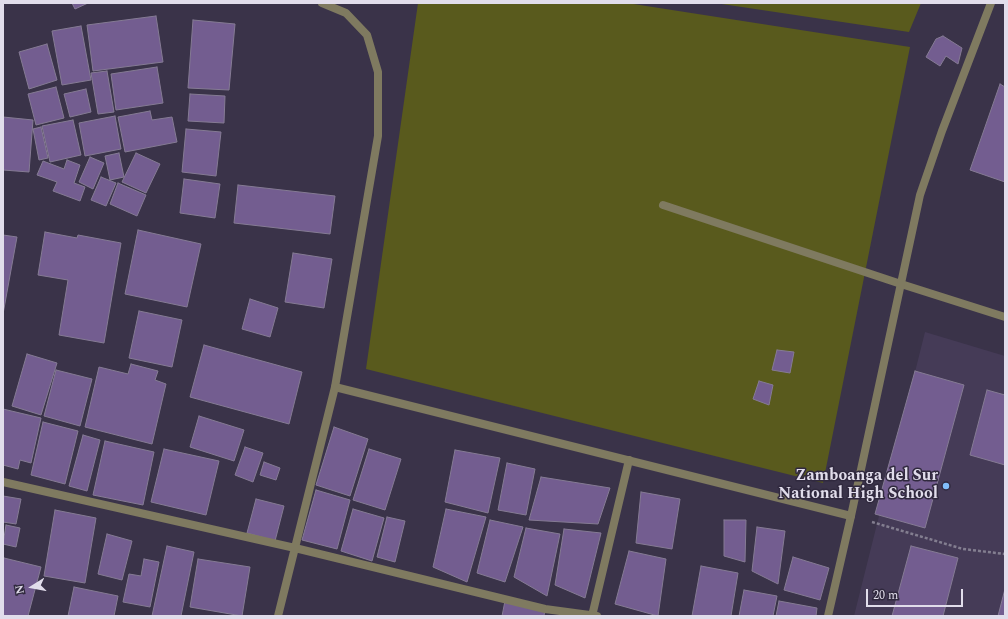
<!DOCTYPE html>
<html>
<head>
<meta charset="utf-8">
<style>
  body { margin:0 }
  #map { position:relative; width:1008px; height:619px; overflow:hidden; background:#3a3349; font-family:Spectral,serif }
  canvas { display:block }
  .frame { position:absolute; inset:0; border:4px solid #e1ddeb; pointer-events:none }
  .north { position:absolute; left:12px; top:567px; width:40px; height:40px; -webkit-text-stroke:3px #30293e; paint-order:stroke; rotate:259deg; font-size:11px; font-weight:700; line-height:16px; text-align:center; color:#e1ddeb }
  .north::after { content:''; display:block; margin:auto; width:14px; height:18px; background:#e1ddeb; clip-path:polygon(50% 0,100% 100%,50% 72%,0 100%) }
  .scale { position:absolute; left:866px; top:589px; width:97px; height:18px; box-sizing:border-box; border:2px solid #e1ddeb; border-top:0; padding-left:5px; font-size:12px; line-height:14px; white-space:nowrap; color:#e1ddeb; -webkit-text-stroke:3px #30293e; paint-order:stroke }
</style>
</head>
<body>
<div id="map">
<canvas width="1008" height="619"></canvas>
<div class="frame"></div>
<div class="north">N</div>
<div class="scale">20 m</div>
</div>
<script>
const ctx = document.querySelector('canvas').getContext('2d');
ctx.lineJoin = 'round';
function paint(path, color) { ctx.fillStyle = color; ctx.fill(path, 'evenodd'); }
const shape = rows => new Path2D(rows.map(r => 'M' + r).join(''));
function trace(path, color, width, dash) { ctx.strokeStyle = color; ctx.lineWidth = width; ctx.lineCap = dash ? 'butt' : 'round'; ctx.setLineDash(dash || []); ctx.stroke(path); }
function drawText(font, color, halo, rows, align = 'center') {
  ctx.font = font + ' Spectral,serif'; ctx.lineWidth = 3; ctx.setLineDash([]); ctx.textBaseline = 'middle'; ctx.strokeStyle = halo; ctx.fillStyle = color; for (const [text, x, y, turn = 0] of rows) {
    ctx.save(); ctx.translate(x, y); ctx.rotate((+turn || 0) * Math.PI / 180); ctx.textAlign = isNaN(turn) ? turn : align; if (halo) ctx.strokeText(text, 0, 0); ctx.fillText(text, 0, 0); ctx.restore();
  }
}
paint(shape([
  [925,332,1005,356,1005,616,854,616]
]), '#453b57');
paint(shape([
  [418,3,627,3,910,47,823,483,366,369],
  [715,3,921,3,909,32]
]), '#595a1d');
const building = shape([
  [72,3,88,3,75,9,72,3],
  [156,16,163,62,93,71,87,25,156,16],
  [193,20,235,24,229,90,188,88,193,20],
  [81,26,91,80,62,85,52,31,81,26],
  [943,36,962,48,958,64,946,56,940,66,926,57,936,39,943,36],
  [47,44,57,80,29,89,19,52,47,44],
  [157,67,163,103,116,110,111,74,157,67],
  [107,71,114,112,98,114,91,73,107,71],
  [1000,84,1005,87,1005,182,970,170,1000,84],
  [56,87,64,118,36,125,28,94,56,87],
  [86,89,91,112,70,117,64,94,86,89],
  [190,94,225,96,224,123,188,121,190,94],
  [150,111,152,120,172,117,177,142,125,152,118,117,150,111],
  [115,116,121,149,85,156,79,123,115,116],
  [3,117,33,120,29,172,3,170,3,117],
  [73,120,81,155,50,162,42,126,73,120],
  [41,127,48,158,39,160,33,129,41,127],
  [186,129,221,132,216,176,182,172,186,129],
  [119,153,124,177,110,180,105,156,119,153],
  [136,153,160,164,146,193,122,182,136,153],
  [90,157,104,163,93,189,79,182,90,157],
  [67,160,80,165,74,183,85,187,80,201,53,191,57,182,37,175,43,161,64,169,67,160],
  [101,177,116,183,106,206,91,200,101,177],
  [184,179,220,184,215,218,180,213,184,179],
  [118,183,146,195,137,216,110,204,118,183],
  [238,185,335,196,330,234,234,223,238,185],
  [138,230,201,244,187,307,125,294,138,230],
  [45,232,77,238,78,235,121,243,104,343,59,335,68,280,38,275,45,232],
  [3,235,17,237,3,314,3,235],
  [293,253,332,259,324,308,285,302,293,253],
  [250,299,278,308,270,337,242,329,250,299],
  [139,311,182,320,172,367,129,358,139,311],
  [204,345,302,372,289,424,190,397,204,345],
  [777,350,794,352,790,373,772,370,777,350],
  [27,354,57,363,41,415,12,406,27,354],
  [131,364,158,371,155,380,166,384,152,444,85,427,99,367,128,374,131,364],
  [56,370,92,379,80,426,44,416,56,370],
  [915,371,964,385,925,528,875,514,915,371],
  [759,381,773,385,769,405,753,399,759,381],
  [987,390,1005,395,1005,465,970,455,987,390],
  [3,409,41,418,31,463,20,460,18,469,3,465,3,409],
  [199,416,244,430,234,461,190,447,199,416],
  [43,422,78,431,65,484,31,475,43,422],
  [334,427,368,439,350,496,316,485,334,427],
  [83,435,100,440,87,491,69,486,83,435],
  [105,441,154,452,143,505,93,495,105,441],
  [245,447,263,453,253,482,235,475,245,447],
  [164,449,219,461,206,515,151,502,164,449],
  [369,449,401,459,385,510,353,500,369,449],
  [455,450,500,458,488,513,445,502,455,450],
  [264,462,280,468,276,480,260,475,264,462],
  [507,463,535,469,526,515,498,510,507,463],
  [541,477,610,488,598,524,529,520,541,477],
  [316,490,350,500,337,549,302,540,316,490],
  [641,492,680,499,672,549,636,543,641,492],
  [3,496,21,499,16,524,3,522,3,496],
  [256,499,284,506,275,541,247,533,256,499],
  [353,509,384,518,372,561,341,551,353,509],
  [446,509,486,517,467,582,433,567,446,509],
  [55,510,96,518,85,583,44,576,55,510],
  [387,517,405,521,395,562,377,557,387,517],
  [490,520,523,527,505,582,477,573,490,520],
  [724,520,746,520,745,562,724,556,724,520],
  [6,525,20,528,16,547,3,544,6,525],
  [757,527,785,531,778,584,752,571,757,527],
  [526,528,560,534,547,596,514,577,526,528],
  [564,529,601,533,585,598,555,585,564,529],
  [107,534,132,541,122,580,98,574,107,534],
  [167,546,194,552,181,616,152,616,167,546],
  [911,546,958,558,943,616,892,616,911,546],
  [629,551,666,559,658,616,615,604,629,551],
  [793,557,829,568,820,600,784,590,793,557],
  [4,558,41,567,28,616,3,616,3,563,4,558],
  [144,559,159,562,150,607,123,602,129,574,141,576,144,559],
  [198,559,250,567,242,616,190,607,198,559],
  [701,566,738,573,731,616,692,616,701,566],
  [74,587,118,596,114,616,68,616,74,587],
  [1005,589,1005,616,998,616,1005,589],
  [744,590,777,596,773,616,739,616,744,590],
  [505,601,545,609,544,616,502,616,505,601],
  [779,601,817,608,816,616,776,616,779,601]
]);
paint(building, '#735d90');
trace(building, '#857b94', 1);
trace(shape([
  [872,522,963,549,1005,554]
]), '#837e90', 2.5, [3, 2]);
trace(shape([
  [663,205,901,284]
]), '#7f7a60', 8);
trace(shape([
  [901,284,1005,317],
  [3,482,295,548,545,609,597,616],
  [278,616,335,387],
  [592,616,629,460],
  [828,616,851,516]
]), '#7f7a60', 8);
trace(shape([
  [322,3,346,13,367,35,378,72,378,136,335,387,851,516,920,195,942,131,991,3]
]), '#7f7a60', 8);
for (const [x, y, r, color] of [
  [946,486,4,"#81bdfa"]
]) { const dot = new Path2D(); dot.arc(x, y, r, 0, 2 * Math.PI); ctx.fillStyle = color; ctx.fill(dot); trace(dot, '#30293e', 1.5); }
drawText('bold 16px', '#e1ddeb', '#30293e', [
  ["Zamboanga del Sur",938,477],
  ["National High School",938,495]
], 'right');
</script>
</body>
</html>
